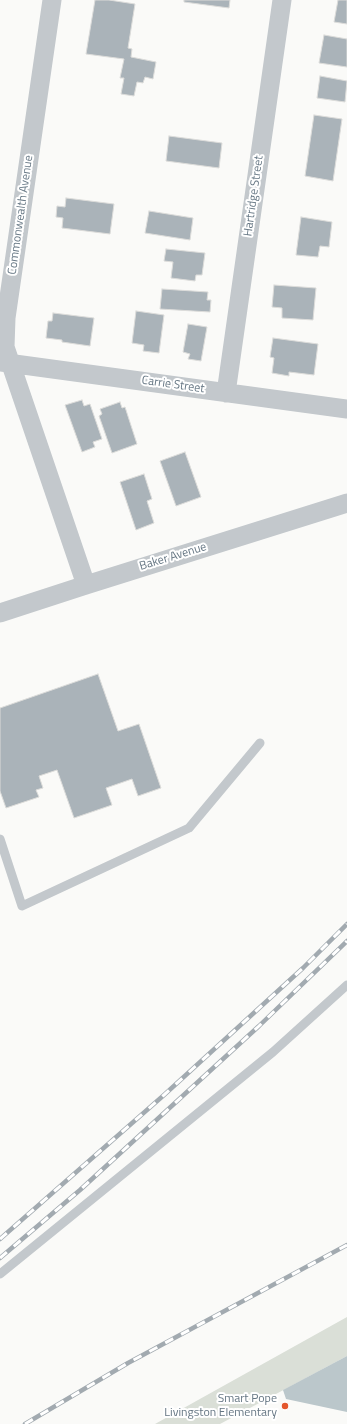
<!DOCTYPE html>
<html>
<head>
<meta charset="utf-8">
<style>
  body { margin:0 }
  canvas { display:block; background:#fafaf8 }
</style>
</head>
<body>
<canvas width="347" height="1424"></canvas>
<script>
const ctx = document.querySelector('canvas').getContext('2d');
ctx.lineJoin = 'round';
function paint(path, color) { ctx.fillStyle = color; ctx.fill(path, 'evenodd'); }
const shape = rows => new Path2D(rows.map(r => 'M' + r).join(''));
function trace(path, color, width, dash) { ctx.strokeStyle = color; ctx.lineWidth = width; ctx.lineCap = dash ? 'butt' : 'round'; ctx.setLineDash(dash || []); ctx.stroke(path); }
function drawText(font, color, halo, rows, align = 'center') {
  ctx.font = font + ' "Titillium Web",sans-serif'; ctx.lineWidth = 4; ctx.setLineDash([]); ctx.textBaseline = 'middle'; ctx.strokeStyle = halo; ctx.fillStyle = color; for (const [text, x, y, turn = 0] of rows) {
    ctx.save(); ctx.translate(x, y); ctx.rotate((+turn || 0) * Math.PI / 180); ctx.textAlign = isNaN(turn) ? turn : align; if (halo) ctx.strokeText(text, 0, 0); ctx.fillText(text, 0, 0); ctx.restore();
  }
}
paint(shape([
  [347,1317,347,1356,220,1424,155,1424]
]), '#dadfd7');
paint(shape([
  [347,1356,347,1412,286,1399,283,1390]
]), '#bbc7cb');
const building = shape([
  [95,0,109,0,135,4,128,48,132,49,131,57,156,62,153,79,145,77,143,83,137,82,134,96,121,94,124,78,120,78,124,59,86,54,95,0],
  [184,0,230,0,229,8,184,2,184,0],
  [338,0,347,0,347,24,334,22,338,0],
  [324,35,347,39,347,67,319,63,324,35],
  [320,76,347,81,345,102,317,98,320,76],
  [314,115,342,119,333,181,305,176,314,115],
  [169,136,222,143,219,168,166,161,169,136],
  [66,198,114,204,110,234,62,228,63,218,56,217,57,206,65,207,66,198],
  [149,211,193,218,190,240,145,233,149,211],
  [301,217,332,222,329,247,320,246,318,257,296,255,301,217],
  [166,249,205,253,202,275,196,275,195,281,171,278,173,262,164,261,166,249],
  [274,285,316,288,313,320,282,318,282,308,272,307,274,285],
  [162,289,208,292,207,300,211,300,210,312,160,309,162,289],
  [136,311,164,315,159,353,143,351,144,345,132,343,136,311],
  [53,313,94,318,90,346,62,342,62,340,46,338,48,321,52,321,53,313],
  [188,324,207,327,201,361,188,359,190,354,183,352,188,324],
  [273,338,318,344,314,375,289,372,289,376,272,373,274,358,270,357,273,338],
  [82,400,84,406,90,404,102,439,93,442,95,447,82,452,65,405,82,400],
  [120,402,122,408,125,407,137,444,112,453,99,416,102,414,100,409,120,402],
  [185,452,201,497,176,506,160,461,185,452],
  [144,474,152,499,147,501,154,523,136,530,120,482,144,474],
  [98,674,118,731,139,724,161,788,138,796,132,779,106,788,112,805,74,818,57,770,39,776,43,788,36,790,39,797,6,808,0,791,0,708,98,674]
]);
paint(building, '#aab3b9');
trace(building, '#dcdcda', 1);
trace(shape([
  [0,839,22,906,189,828,260,743],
  [0,1274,273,1052,347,985]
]), '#c3c8cc', 9);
trace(shape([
  [52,0,6,318,5,347,86,585],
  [0,362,347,409],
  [226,393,282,0],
  [0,613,86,585,347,503]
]), '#c3c8cc', 19);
const rail = shape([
  [0,1239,164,1095,303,968,347,924],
  [0,1258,80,1190,259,1026,347,941],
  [25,1424,128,1363,347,1245]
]);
trace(rail, '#a2aab0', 4.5);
trace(rail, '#fff', 3, [9]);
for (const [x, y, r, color] of [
  [285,1406,4,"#e4572e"]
]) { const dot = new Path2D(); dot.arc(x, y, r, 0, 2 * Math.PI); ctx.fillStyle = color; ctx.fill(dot); trace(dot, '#fff', 1.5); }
drawText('12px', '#657683', '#fff', [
  ["Hartridge Street",254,196,-82],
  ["Commonwealth Avenue",21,215,-82],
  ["Carrie Street",173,385,8],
  ["Baker Avenue",173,557,-17]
]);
drawText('12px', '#657683', '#fff', [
  ["Smart Pope",277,1399],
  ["Livingston Elementary",277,1413]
], 'right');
</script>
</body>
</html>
